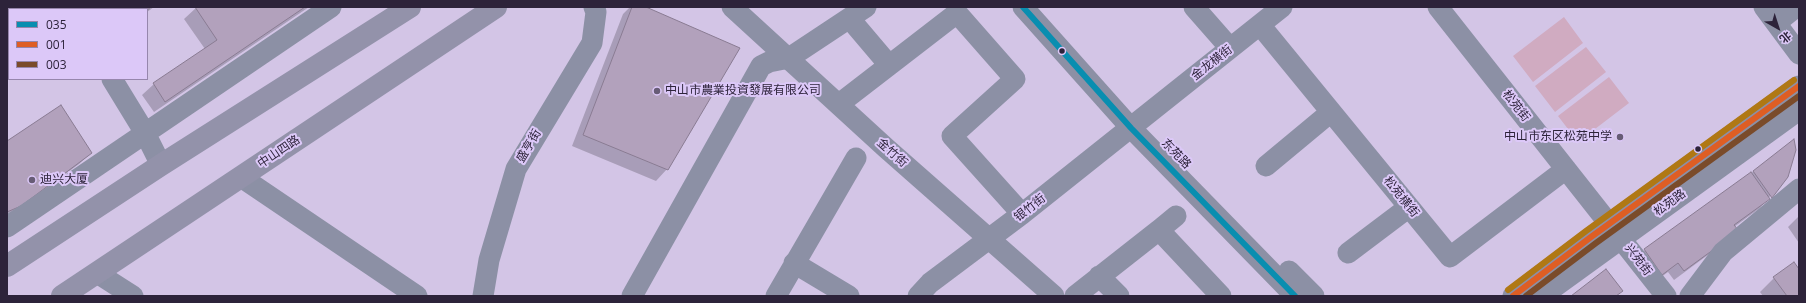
<!DOCTYPE html>
<html>
<head>
<meta charset="utf-8">
<style>
  body { margin:0 }
  #map { position:relative; width:1806px; height:303px; overflow:hidden; background:#d3c5e6; font-family:"Open Sans","Noto Sans SC",sans-serif }
  canvas { display:block }
  .frame { position:absolute; inset:0; border:8px solid #2d233a; pointer-events:none }
  .legend { position:absolute; left:8px; top:8px; width:140px; height:72px; box-sizing:border-box; background:#dcc8f8; border:1px solid #9686ac; margin:0; padding:5px 7px; list-style:none; font-size:12px; color:#2d233a }
  .legend li { display:flex; align-items:center; gap:8px; height:20px }
  .legend b { width:20px; border:1px solid #9686ac }
  .north { position:absolute; left:1758px; top:8px; width:40px; height:40px; -webkit-text-stroke:3px #dcc8f8; paint-order:stroke; rotate:141deg; font-size:11px; font-weight:700; line-height:16px; text-align:center; color:#2d233a }
  .north::after { content:''; display:block; margin:auto; width:14px; height:18px; background:#2d233a; clip-path:polygon(50% 0,100% 100%,50% 72%,0 100%) }
</style>
</head>
<body>
<div id="map">
<canvas width="1806" height="303"></canvas>
<div class="frame"></div>
<ul class="legend">
<li><b style="height:5px;background:#098eb0"></b>035</li>
<li><b style="height:5px;background:#de5e24"></b>001</li>
<li><b style="height:5px;background:#7a4b2a"></b>003</li>
</ul>
<div class="north">北</div>
</div>
<script>
const ctx = document.querySelector('canvas').getContext('2d');
ctx.lineJoin = 'round';
function paint(path, color) { ctx.fillStyle = color; ctx.fill(path, 'evenodd'); }
const shape = rows => new Path2D(rows.map(r => 'M' + r).join(''));
function trace(path, color, width, dash) { ctx.strokeStyle = color; ctx.lineWidth = width; ctx.lineCap = dash ? 'butt' : 'round'; ctx.setLineDash(dash || []); ctx.stroke(path); }
function drawText(font, color, halo, rows, align = 'center') {
  ctx.font = font + ' "Open Sans","Noto Sans SC",sans-serif'; ctx.lineWidth = 4; ctx.setLineDash([]); ctx.textBaseline = 'middle'; ctx.strokeStyle = halo; ctx.fillStyle = color; for (const [text, x, y, turn = 0] of rows) {
    ctx.save(); ctx.translate(x, y); ctx.rotate((+turn || 0) * Math.PI / 180); ctx.textAlign = isNaN(turn) ? turn : align; if (halo) ctx.strokeText(text, 0, 0); ctx.fillText(text, 0, 0); ctx.restore();
  }
}
paint(shape([
  [1564,17,1583,43,1533,82,1513,56],
  [1586,47,1606,72,1555,112,1535,86],
  [1609,77,1629,103,1578,142,1558,116]
]), '#d0abc1');
paint(shape([
  [79,7,154,7,147,12,147,9,77,9],
  [197,7,309,7,154,112,142,95,154,84,205,49,184,19],
  [630,7,643,7,667,169,656,181,572,146,623,14],
  [7,142,91,153,79,164,7,217],
  [1754,171,1787,176,1760,208,1734,227,1728,240,1674,280,1668,272,1653,283,1636,259,1645,250],
  [1799,216,1799,243,1788,227],
  [1793,263,1799,271,1799,296,1763,296,1760,292,1774,278]
]), '#0003');
const building = shape([
  [83,7,113,7,110,9,85,9,83,7],
  [116,7,151,7,147,10,147,9,118,9,116,7],
  [195,7,305,7,165,102,153,83,217,40,195,7],
  [632,7,646,7,740,48,668,170,583,135,632,7],
  [61,105,92,153,21,206,7,212,7,141,61,105],
  [1794,139,1796,150,1788,177,1772,198,1753,171,1794,139],
  [1751,172,1770,199,1734,225,1739,231,1684,271,1678,263,1662,275,1644,249,1751,172],
  [1794,262,1799,269,1799,296,1787,296,1773,277,1794,262],
  [1606,269,1623,291,1616,296,1571,296,1606,269]
]);
paint(building, '#b2a1bc');
trace(building, '#897b92', 1);
trace(shape([
  [732,7,886,148,1054,296],
  [1023,7,1131,128,1295,296],
  [1194,7,1230,48],
  [1438,7,1666,296],
  [1764,7,1799,54],
  [850,19,889,65],
  [1776,23,1796,7],
  [1260,25,1450,257,1566,169],
  [112,79,145,133,161,165],
  [839,104,957,13,1015,79,952,136,1022,214],
  [1266,166,1331,112],
  [241,177,417,296],
  [1176,216,1159,230,1221,296],
  [7,227,331,7],
  [1348,253,1409,207],
  [794,263,849,296],
  [1289,271,1314,296],
  [97,273,133,296],
  [1099,276,1119,296],
  [483,296,489,260,516,169,592,43,596,12,594,7],
  [632,296,761,66,769,62,789,58,866,7],
  [776,296,856,158],
  [918,296,930,283,1022,214,1282,7],
  [1075,296,1159,230],
  [1513,296,1591,237,1799,86],
  [1542,296,1799,110],
  [1690,296,1723,252,1799,189]
]), '#8c90a5', 21);
trace(shape([
  [7,266,161,165,410,7],
  [62,296,496,7]
]), '#9392aa', 22);
trace(shape([
  [1023,7,1131,128,1295,296]
]), '#098eb0', 6);
trace(shape([
  [1513,296,1591,237,1799,86]
]), '#de5e24', 6);
trace(shape([
  [1526,296,1596,243,1799,96]
]), '#7a4b2a', 6);
trace(shape([
  [1508,290,1586,231,1794,80]
]), '#b07814', 6);
for (const [x, y, r, color] of [
  [1062,51,3.5,"#2d233a"],
  [657,91,4,"#675c76"],
  [1620,137,4,"#675c76"],
  [1698,149,3.5,"#2d233a"],
  [32,180,4,"#675c76"]
]) { const dot = new Path2D(); dot.arc(x, y, r, 0, 2 * Math.PI); ctx.fillStyle = color; ctx.fill(dot); trace(dot, '#dcc8f8', 1.5); }
drawText('12px', '#2d233a', '#dcc8f8', [
  ["金龙横街",1212,63,-38],
  ["松苑街",1516,106,52],
  ["盛亨街",529,146,-59],
  ["中山四路",279,152,-34],
  ["金竹街",892,153,42],
  ["东苑路",1176,154,46],
  ["松苑横街",1401,197,51],
  ["松苑路",1670,203,-36],
  ["银竹街",1030,208,-38],
  ["兴苑街",1638,260,53]
]);
drawText('12px', '#2d233a', '#dcc8f8', [
  ["中山市農業投資發展有限公司",665,91],
  ["中山市东区松苑中学",1612,137,"right"],
  ["迪兴大厦",40,180]
], 'left');
</script>
</body>
</html>
